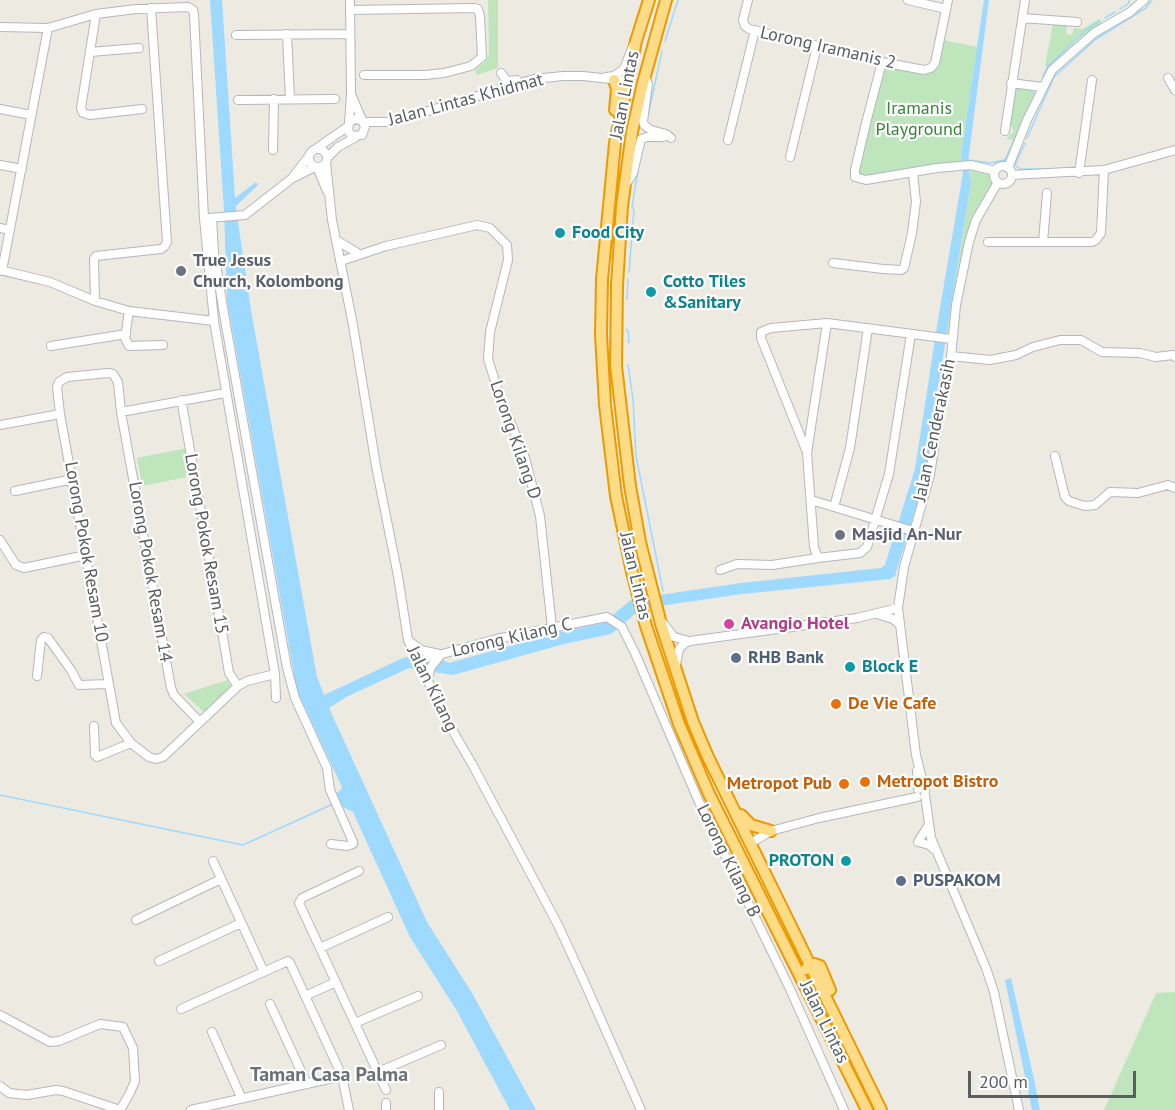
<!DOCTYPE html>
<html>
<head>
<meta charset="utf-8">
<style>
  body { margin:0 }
  #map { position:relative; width:1175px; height:1110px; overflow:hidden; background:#edeae1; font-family:"PT Sans",sans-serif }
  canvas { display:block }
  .scale { position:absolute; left:968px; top:1071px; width:168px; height:27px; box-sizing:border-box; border:3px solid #595e62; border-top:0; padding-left:8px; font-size:18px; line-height:21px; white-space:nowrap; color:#595e62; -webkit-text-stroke:4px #fff; paint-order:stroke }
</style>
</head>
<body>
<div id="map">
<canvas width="1175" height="1110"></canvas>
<div class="scale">200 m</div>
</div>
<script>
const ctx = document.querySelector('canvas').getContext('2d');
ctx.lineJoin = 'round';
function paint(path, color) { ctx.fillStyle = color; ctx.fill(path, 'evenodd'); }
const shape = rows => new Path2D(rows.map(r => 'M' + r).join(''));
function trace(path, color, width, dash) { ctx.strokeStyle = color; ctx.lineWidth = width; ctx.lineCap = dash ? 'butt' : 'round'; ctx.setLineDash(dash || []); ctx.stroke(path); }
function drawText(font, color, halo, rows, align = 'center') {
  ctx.font = font + ' "PT Sans",sans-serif'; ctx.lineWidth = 4.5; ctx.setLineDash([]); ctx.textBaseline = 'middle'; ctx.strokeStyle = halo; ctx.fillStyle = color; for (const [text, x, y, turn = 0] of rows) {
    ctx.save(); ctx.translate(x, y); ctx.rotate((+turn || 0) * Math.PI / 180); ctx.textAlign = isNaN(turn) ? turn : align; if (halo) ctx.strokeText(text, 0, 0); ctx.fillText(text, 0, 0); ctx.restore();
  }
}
paint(shape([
  [488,0,498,0,498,68,477,75,475,70,486,61,489,54],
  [1099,19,1102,23,1078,39,1049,67,1045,66,1053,24,1067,24,1066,34,1072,35,1074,28,1083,29],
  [943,40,977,47,961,155,962,162,866,177,858,175,857,171,884,68,890,65,927,73],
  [1020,89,1029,90,1034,94,1014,140,1006,139,1013,132,1013,129,1010,124,1015,93],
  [970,168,991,174,993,185,970,226,955,299,950,335,946,336,971,182],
  [187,448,192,476,142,486,137,458],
  [228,680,231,688,204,712,184,694],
  [1175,992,1175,1110,1104,1110,1156,993]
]), '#bee5bc');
paint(shape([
  [210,0,222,0,235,198,256,182,258,185,236,206,236,208,251,310,283,489,317,677,324,695,405,657,442,660,449,663,560,632,603,623,632,599,741,583,881,568,885,565,915,469,938,320,963,173,961,155,984,0,989,0,968,162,971,182,948,323,926,474,895,576,890,579,742,594,666,605,636,613,611,634,564,644,453,675,409,668,346,697,329,708,427,922,472,993,536,1110,510,1110,457,1011,410,937,353,812,343,807,335,810,329,797,340,791,342,787,297,691,227,300,224,210],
  [1011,978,1034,1079,1040,1110,1032,1110,1005,980]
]), '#9ed9ff');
trace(shape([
  [1120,9,1129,3,1129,0],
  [1105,18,1115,12],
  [665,41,678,0],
  [1043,76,1048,66,1086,30,1100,21],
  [1014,93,1020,88,1029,89,1035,94,1026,114],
  [647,120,662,51],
  [1010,123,1012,112],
  [1027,138,1054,77,1096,39,1146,8,1152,0],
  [1025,143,1015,165,1020,169,1048,169],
  [969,160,990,163,1005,160,1020,127],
  [629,272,634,210,632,207,638,170],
  [627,299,628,279],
  [626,329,628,331,629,343],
  [628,365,633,399,636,456,663,591],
  [0,795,243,845,333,804]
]), '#9ed9ff', 1.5);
const minor = shape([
  [350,0,351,94,365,127,362,135,352,136,348,131,349,123,354,119,362,120],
  [748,0,743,20,745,26,749,29,882,62,924,70,931,68,935,63,948,0],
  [908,0,946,9],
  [350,10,474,8,478,9,480,16,482,57,471,66,444,73,425,75,364,75],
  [96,14,81,108,83,113,90,115,142,109],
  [1022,18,1077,22],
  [0,27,48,28,96,14,136,9,188,7,193,10,194,14,204,218,214,321,275,674,247,681,238,686,163,757,156,759,149,757,131,743,116,723,60,414,57,387,59,382,67,377,108,373,113,374,118,382,121,412,225,393],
  [287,34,290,99],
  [236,35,350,34],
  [90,52,139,48],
  [882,62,866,123,855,170,855,177,866,180,937,168,971,165,995,171],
  [501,73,507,81,517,80],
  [645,76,648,84,643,121,644,125,651,130,666,134,671,138],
  [606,77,614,76,624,69,633,46],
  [1168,78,1175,90],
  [1011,83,1042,87],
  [238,100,335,99],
  [0,109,31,115],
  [363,122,386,122,398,120,534,79,563,76,583,76,629,81],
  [349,123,351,95],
  [1005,131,1025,0],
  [728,140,755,30],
  [317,148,347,127],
  '309 158a9 9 0 1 1 18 0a9 9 0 1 1-18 0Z',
  [273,150,274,99],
  [328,157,338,147,356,137],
  [790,157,817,46],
  [326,163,332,220,353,325,376,466,398,576,408,640,447,721,472,764,558,925,583,979,641,1110],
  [0,165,22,169],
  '994 175a9 9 0 1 1 18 0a9 9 0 1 1-18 0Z',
  [317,167,327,191],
  [1008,168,1027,120,1052,70,1094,33,1130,12,1144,0],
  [1079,173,1092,80],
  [1012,175,1104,170,1175,150],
  [292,178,309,156],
  [626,184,633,173,641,139,647,137,663,137],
  [209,218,245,215,291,179,315,167],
  [212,218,214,252,224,314,287,668,295,698,327,768,330,790,353,842,353,844,347,846,331,844],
  [0,228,10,230],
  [336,240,356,252],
  [988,242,1092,242,1096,240,1101,233,1104,170],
  [1043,242,1047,193],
  [341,261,386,246,477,225,490,228,507,245,508,260,490,332,488,359,499,394,525,458,540,516,552,628],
  [833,263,883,269,901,270,904,268,912,233,916,202,913,173],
  [0,270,50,282,95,301,129,311,214,321],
  [2,271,48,28],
  [95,301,94,259,96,256,161,249,164,247,167,242,151,8],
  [129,311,125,338,129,346,163,345],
  [827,323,807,453,814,547,818,558,860,553,867,547,889,474,911,334],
  [51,346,126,334],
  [951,356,990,360,1016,355,1033,347,1060,340,1081,340,1102,352,1140,353,1156,357,1173,355,1175,357],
  [182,400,183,410,224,643,229,673,238,686],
  [121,412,171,688,174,695,200,722],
  [0,425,60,414],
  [806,450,761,338,761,332,771,328,827,323,951,339],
  [1055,456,1065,497,1069,501,1078,504,1085,506,1095,505,1110,492,1138,493,1168,485,1175,488],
  [15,491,73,479],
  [811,500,913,531],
  [834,507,850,448,868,328],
  [0,540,16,565,24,568,86,555],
  [720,570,737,564,772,565,818,558],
  [877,614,893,619,900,625],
  [663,623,674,637,689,641],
  [409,641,421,650,439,654],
  [417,661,496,639,607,617,622,627,635,653,699,802,790,989,844,1110],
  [676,665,679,649,685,643,690,641,857,618,898,608],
  [275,674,276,698],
  [37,676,41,640,44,637,48,638,71,670,79,685,109,684],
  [427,681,431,667,440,656],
  [94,726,95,755,97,757,131,743],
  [917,771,918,789],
  [925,791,916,755,898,608,904,567,930,475,941,403,950,367,956,305,969,242,976,220,998,182],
  [925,795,931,838,986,968,994,992,1019,1110],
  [928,826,918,842,929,845,935,850],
  [751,843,771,831,819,818,917,797],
  [213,861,264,972],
  [359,871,302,898,299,903,386,1090],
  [136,920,221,879],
  [320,948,388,917],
  [159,961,241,923],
  [305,996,336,982],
  [270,1004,307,1084],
  [181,1009,288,961,290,963,342,1076,349,1110],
  [0,1015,50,1042,59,1041,100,1024,123,1027,133,1048,135,1081,130,1093,120,1110],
  [355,1023,418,996],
  [212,1032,241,1097],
  [378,1072,441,1045],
  [0,1086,9,1093,27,1095,56,1090,63,1091,120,1110],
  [439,1092,439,1110],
  [191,1110,342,1076],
  [386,1110,386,1103]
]);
const highway = shape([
  [649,0,636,41,615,143,602,279,601,335,605,405,616,496,632,572,646,626,679,724,709,794,867,1110],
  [666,0,643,83,632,132,622,206,617,285,616,366,630,486,640,542,661,624,693,722,708,757,881,1110],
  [614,80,617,89,615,110],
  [741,815,751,825,771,831],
  [806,969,814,964,820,966,830,990]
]);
trace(minor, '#b4b7bc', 10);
trace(highway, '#ed9a00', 14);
trace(minor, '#fff', 8);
trace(highway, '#fedb87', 10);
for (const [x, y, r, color] of [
  [560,233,6,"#0f9aa8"],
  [181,271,6,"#6b7280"],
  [651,292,6,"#0f9aa8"],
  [840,535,6,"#6b7280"],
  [729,624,6,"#d1479c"],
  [736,658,6,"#5c6f8a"],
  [850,667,6,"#0f9aa8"],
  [836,704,6,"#e8710a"],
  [865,782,6,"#e8710a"],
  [844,784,6,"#e8710a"],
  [846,861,6,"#0f9aa8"],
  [901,881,6,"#5c6f8a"]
]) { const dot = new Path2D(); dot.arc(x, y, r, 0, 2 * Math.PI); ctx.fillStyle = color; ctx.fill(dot); trace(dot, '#fff', 2); }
drawText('18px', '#595e62', '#fff', [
  ["Lorong Iramanis 2",828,48,13],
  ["Jalan Lintas",625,95,-79],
  ["Jalan Lintas Khidmat",466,100,-15],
  ["Jalan Cenderakasih",935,430,-78],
  ["Lorong Kilang D",515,440,71],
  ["Lorong Pokok Resam 15",206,544,80],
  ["Lorong Pokok Resam 10",86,552,80],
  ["Lorong Pokok Resam 14",150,572,80],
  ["Jalan Lintas",635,576,77],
  ["Lorong Kilang C",512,638,-13],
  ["Jalan Kilang",432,689,64],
  ["Lorong Kilang B",728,861,64],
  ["Jalan Lintas",824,1022,64]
]);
drawText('18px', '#348635', '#fff', [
  ["Iramanis",919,109],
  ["Playground",919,130]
]);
drawText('bold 18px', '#0d838f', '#fff', [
  ["Food City",572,233],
  ["Cotto Tiles",663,282],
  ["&Sanitary",663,303],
  ["Block E",862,667],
  ["PROTON",834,861,"right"]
], 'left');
drawText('bold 18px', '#5b616d', '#fff', [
  ["True Jesus",193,261],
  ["Church, Kolombong",193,282],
  ["Masjid An-Nur",852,535]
], 'left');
drawText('bold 18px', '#b23c85', '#fff', [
  ["Avangio Hotel",741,624]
], 'left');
drawText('bold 18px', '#4e5e75', '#fff', [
  ["RHB Bank",748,658],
  ["PUSPAKOM",913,881]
], 'left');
drawText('bold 18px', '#c56008', '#fff', [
  ["De Vie Cafe",848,704],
  ["Metropot Bistro",877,782],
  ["Metropot Pub",832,784,"right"]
], 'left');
drawText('bold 20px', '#6a7074', '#fff', [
  ["Taman Casa Palma",329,1075]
]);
</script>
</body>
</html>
